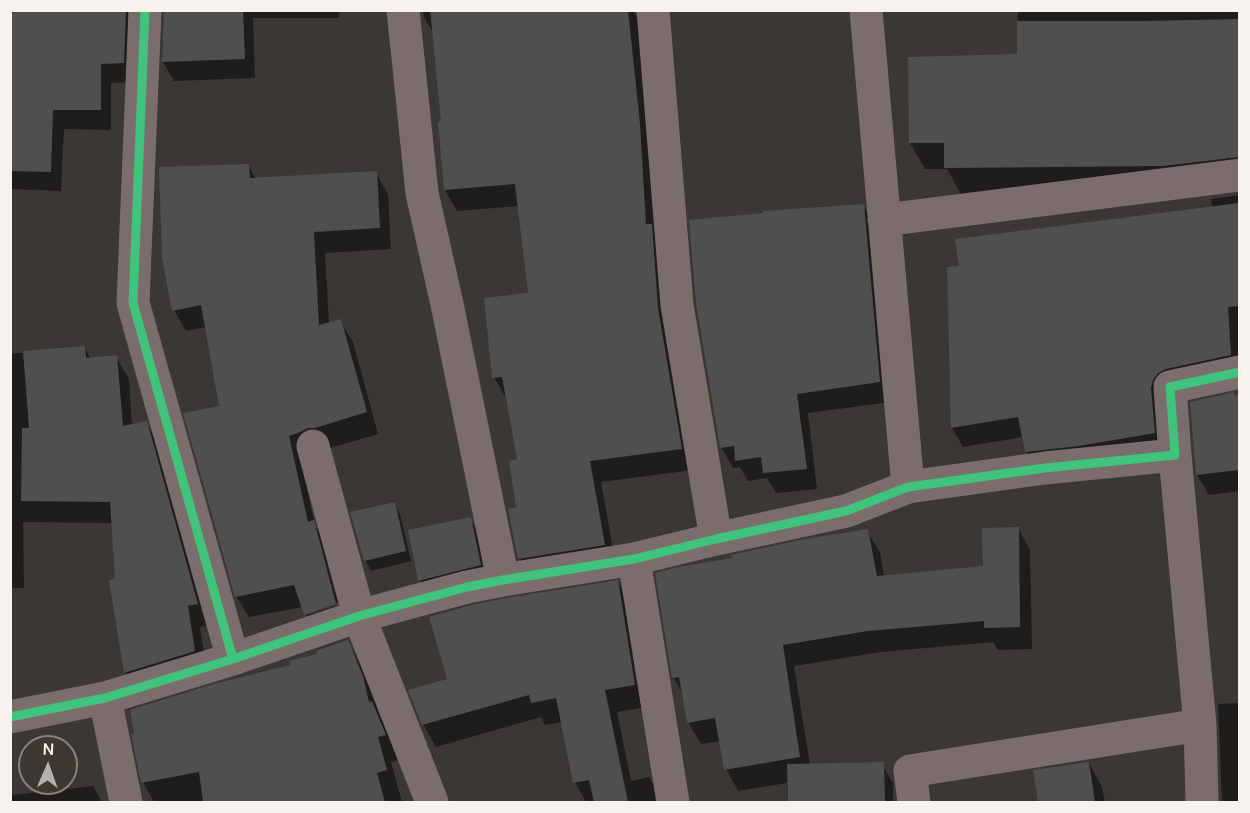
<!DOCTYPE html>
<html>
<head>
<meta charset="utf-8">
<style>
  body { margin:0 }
  #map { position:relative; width:1250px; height:813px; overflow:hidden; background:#3a3734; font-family:Manrope,sans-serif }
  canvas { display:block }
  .frame { position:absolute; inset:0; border:12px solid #f8f2ef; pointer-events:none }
  .north { position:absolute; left:18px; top:735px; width:60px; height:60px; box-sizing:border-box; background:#3e3630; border:2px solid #88817c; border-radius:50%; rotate:2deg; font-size:16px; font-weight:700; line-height:24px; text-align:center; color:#f8f2ef }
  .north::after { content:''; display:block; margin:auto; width:21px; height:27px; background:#b6b1ae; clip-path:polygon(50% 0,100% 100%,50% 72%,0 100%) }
</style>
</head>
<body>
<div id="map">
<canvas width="1250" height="813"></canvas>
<div class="frame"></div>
<div class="north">N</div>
</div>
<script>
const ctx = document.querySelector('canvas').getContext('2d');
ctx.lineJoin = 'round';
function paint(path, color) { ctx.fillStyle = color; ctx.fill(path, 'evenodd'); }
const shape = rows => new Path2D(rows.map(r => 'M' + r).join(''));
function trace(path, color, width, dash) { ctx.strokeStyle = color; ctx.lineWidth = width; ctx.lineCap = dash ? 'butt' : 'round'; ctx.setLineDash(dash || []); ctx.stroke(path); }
paint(shape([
  [10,10,158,10,135,82,111,83,111,130,64,129,61,191,10,189],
  [158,10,339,10,339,18,253,18,255,78,174,81,163,62,165,13],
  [423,10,633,10,638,19,693,470,601,482,616,566,531,579,519,558,518,508,518,461,506,398,494,377,529,295,519,206,457,211,445,190,439,123,442,123,434,34,424,17],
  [1018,10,1240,10,1240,184,961,194,947,169,925,169,910,143,1018,55],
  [248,165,256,179,376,173,388,194,391,249,325,253,329,324,340,321,353,342,378,434,300,457,315,525,325,543,341,601,308,612,308,615,342,604,318,635,306,614,303,607,249,617,236,596,220,407,206,327,186,331,174,310],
  [1240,195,1240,326,1238,326,1240,374,1177,388,1165,452,1037,471,1026,451,1023,437,963,447,952,428,1212,208,1211,199],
  [863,206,875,226,891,402,808,413,817,489,776,493,767,478,748,481,740,467,733,468,721,447],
  [84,347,91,359,116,357,129,379,132,426,146,423,159,444,209,625,200,627,207,673,138,694,125,672,113,523,23,522,24,588,10,588,10,354],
  [1235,397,1240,397,1240,491,1209,495,1197,475],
  [394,503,400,514,411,561,371,571,365,560],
  [470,519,482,539,491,585,431,600,420,580],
  [1018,528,1030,550,1032,649,998,650,993,642,881,652,794,666,810,765,881,763,893,783,893,802,788,802,787,783,738,791,726,769,721,741,701,744,688,722,684,696,674,678,867,531,880,552,884,577,984,568],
  [618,582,631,605,647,707,617,712,631,781,649,777,662,799,662,802,586,802,575,782,562,722,545,725,541,717,436,747,423,724,449,680],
  [347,641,361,666,376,702,380,717,386,727,398,760,391,762,402,802,154,802,143,782,291,666],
  [1240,703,1240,802,1224,802,1222,800,1218,704],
  [1089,763,1102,787,1105,802,1039,802,1035,772],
  [93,786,102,802,10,802,10,790,13,795]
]), '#0007');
paint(shape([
  [13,10,126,10,124,63,101,64,101,110,53,110,51,172,10,171,10,13,13,13],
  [164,10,243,10,245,59,162,62],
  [430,10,628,10,640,124,646,224,652,224,658,308,682,449,590,461,605,545,518,559,508,509,516,507,509,461,517,459,502,377,492,378,484,298,528,293,515,184,444,190,438,122,441,121],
  [1239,19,1239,157,1163,166,944,168,944,143,909,143,908,57,1017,54,1017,21,1146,21],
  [249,164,250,178,377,171,380,228,314,232,319,325,341,319,367,412,315,428,308,428,300,432,289,436,308,522,314,520,336,604,304,615,294,585,235,597,183,413,219,406,201,305,172,311,162,258,159,167],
  [1239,203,1239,306,1228,307,1231,355,1166,369,1158,373,1153,380,1151,388,1155,433,1079,446,1025,452,1018,417,951,428,947,267,959,266,955,239],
  [864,204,880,382,797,394,807,469,763,473,761,457,735,461,734,446,720,448,696,303,689,220,763,213,763,211],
  [85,346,86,358,117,355,123,426,147,421,198,604,188,606,195,651,124,673,109,580,115,579,110,502,21,501,22,428,29,428,23,351],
  [1234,392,1235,396,1239,395,1239,470,1196,475,1190,402],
  [395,502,406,551,364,561,350,512],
  [471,517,481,565,418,581,408,530],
  [1019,527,1020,627,984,628,984,621,868,631,783,645,800,757,724,770,715,718,687,723,679,677,672,678,655,573,678,567,732,558,731,555,805,539,868,529,877,576,983,566,982,528],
  [618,580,635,685,605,690,628,802,594,802,589,780,573,783,556,698,531,703,529,695,422,725,408,690,447,679,429,617,471,605,506,598],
  [348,640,363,676,369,702,372,701,386,735,378,737,387,770,377,773,385,802,203,802,199,772,141,783,131,734,134,733,130,710,210,685,290,665,289,661,317,654,316,651],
  [884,762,885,802,788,802,787,764],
  [1089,762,1095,802,1038,802,1033,770]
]), '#504f4f');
trace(shape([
  [145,10,133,303,233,659],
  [403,10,422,193,447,304,503,580],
  [653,10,677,305,716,539],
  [866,10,908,487],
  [884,220,1240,175],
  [313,446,359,616,432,802],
  [1175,455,1200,725,1202,802],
  [634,559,673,802],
  [105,698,126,802],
  [10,717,105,698,233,659,359,616,467,587,503,580,634,559,716,539,846,511,908,487,1045,468,1175,455,1170,387,1240,372],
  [914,802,910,771,1200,725]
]), '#7b6d6b', 33);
trace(shape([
  [145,10,133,303,233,659],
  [10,717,105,698,233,659,359,616,467,587,503,580,634,559,716,539,846,511,908,487,1045,468,1175,455,1170,387,1240,372]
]), '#40c37c', 9);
</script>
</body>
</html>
